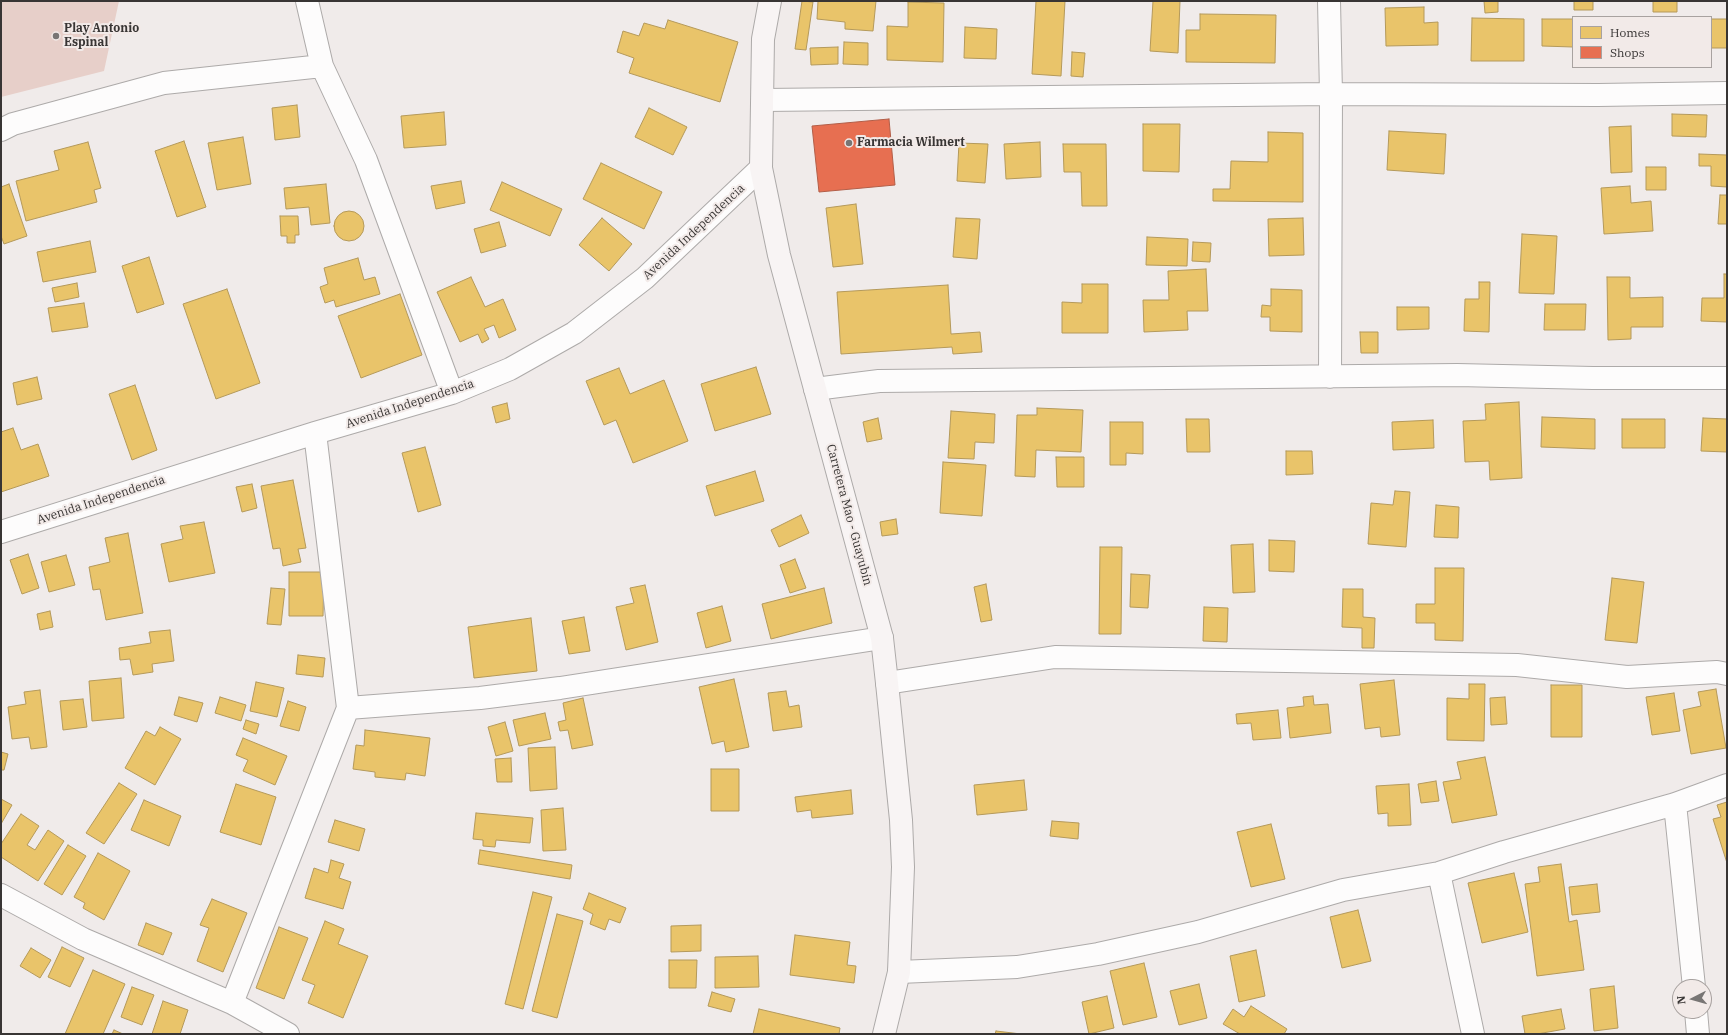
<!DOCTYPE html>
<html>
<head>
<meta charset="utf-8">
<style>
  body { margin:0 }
  #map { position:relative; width:1728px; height:1035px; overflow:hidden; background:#f0ebea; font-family:"IBM Plex Serif",serif }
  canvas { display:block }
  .frame { position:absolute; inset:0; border:2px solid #383534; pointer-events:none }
  .legend { position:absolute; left:1572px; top:16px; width:140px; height:52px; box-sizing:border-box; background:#f2eae8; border:1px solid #a8a2a0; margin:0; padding:5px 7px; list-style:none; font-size:12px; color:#383534 }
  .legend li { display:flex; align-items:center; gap:8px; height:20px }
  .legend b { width:20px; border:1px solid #a8a2a0 }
  .north { position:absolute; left:1672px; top:979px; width:40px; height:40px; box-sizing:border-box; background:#f2eae8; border:1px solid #a8a2a0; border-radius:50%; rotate:264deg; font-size:11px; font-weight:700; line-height:16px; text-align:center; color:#383534 }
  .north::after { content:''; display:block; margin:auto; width:14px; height:18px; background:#787574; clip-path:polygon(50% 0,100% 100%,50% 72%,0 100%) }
</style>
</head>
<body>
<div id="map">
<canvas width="1728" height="1035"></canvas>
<div class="frame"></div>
<ul class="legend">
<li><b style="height:11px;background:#e9c46a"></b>Homes</li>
<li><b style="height:11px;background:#e76f51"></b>Shops</li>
</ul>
<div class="north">N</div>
</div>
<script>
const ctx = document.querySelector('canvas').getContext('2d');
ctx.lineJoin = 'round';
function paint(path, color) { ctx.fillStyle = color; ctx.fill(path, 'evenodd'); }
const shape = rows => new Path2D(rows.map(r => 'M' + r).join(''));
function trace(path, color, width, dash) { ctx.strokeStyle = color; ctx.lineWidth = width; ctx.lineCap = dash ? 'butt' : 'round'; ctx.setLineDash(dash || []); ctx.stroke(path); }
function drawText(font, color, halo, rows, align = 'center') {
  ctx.font = font + ' "IBM Plex Serif",serif'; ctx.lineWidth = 4; ctx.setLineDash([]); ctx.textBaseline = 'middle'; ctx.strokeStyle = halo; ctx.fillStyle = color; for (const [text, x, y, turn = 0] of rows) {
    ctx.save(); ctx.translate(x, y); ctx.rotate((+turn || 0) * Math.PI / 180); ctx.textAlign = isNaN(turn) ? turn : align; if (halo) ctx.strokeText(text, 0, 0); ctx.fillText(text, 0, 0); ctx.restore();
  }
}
paint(shape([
  [1,1,119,1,104,71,1,97]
]), '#e7cfc9');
const homes = shape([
  [802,1,813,2,806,50,795,49,802,1],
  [818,1,876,1,873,31,845,29,845,22,817,19,818,1],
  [1036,1,1065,1,1061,76,1032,74,1036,1],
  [1153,1,1180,1,1178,53,1150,51,1153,1],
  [1484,1,1498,1,1498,12,1485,13,1484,1],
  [1574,1,1593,1,1593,10,1574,10,1574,1],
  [1653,1,1677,1,1677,12,1653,12,1653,1],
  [908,2,944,3,943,62,887,60,887,26,908,27,908,2],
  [1424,7,1424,23,1438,22,1438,45,1386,46,1385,8,1424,7],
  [1200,14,1276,15,1275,63,1186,62,1186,30,1200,30,1200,14],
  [1472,18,1524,19,1524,61,1471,61,1472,18],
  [1542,19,1573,19,1573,47,1542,46,1542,19],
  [1711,19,1727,19,1727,48,1711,48,1711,19],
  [668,20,738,42,720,102,629,73,634,58,617,52,623,31,639,36,644,23,665,29,668,20],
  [965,27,997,29,996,59,964,58,965,27],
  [844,42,868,43,868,65,843,64,844,42],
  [838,47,838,64,811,65,810,48,838,47],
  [1072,52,1085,53,1083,77,1071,76,1072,52],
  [297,105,300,137,275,140,272,108,297,105],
  [649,108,687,127,673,155,635,137,649,108],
  [444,112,446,145,404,148,401,116,444,112],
  [1672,114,1707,115,1706,137,1672,136,1672,114],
  [1143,124,1180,124,1179,172,1143,171,1143,124],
  [1631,126,1632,172,1611,173,1609,127,1631,126],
  [1389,131,1446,134,1444,174,1387,170,1389,131],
  [1268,132,1303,133,1303,202,1213,201,1213,189,1230,189,1231,161,1268,162,1268,132],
  [243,137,251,184,217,190,208,143,243,137],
  [184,141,206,207,177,217,155,151,184,141],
  [88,142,101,188,94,190,97,202,26,221,16,181,59,170,54,151,88,142],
  [1040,142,1041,177,1006,179,1004,144,1040,142],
  [959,143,988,144,985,183,957,181,959,143],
  [1063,144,1106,144,1107,206,1082,206,1081,172,1064,172,1063,144],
  [1699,154,1727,155,1727,187,1711,186,1711,166,1699,166,1699,154],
  [601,163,662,192,644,229,583,199,601,163],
  [1646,167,1666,167,1666,190,1646,190,1646,167],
  [461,181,465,203,436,209,431,186,461,181],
  [502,182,562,209,550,236,490,210,502,182],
  [9,184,27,236,4,244,1,236,1,187,9,184],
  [326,184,330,223,311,225,309,207,286,209,284,188,326,184],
  [1630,186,1631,203,1651,201,1653,231,1604,234,1601,188,1630,186],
  [1720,195,1727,195,1727,224,1718,224,1720,195],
  [856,204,863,264,833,267,826,208,856,204],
  '334 226a15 15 0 1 1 30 0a15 15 0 1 1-30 0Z',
  [280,216,298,216,299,235,295,235,295,243,287,243,287,236,281,236,280,216],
  [602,218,632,244,609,271,579,245,602,218],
  [956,218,980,219,977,259,953,257,956,218],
  [1303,218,1304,255,1269,256,1268,219,1303,218],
  [499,222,506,246,481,253,474,229,499,222],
  [1522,234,1557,236,1554,294,1519,293,1522,234],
  [1147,237,1188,239,1187,266,1146,265,1147,237],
  [90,241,96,272,43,282,37,252,90,241],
  [1193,242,1211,243,1210,262,1192,261,1193,242],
  [149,257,164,304,137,313,122,266,149,257],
  [358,258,364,280,375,277,380,294,336,307,334,300,325,303,320,287,328,284,324,268,358,258],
  [1206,269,1208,311,1187,311,1188,330,1144,332,1143,300,1169,300,1168,271,1206,269],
  [1724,274,1727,274,1727,322,1701,321,1702,298,1724,298,1724,274],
  [471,277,485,307,503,299,516,330,499,338,494,325,484,329,489,339,482,343,478,334,460,342,437,292,471,277],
  [1607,277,1630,277,1630,298,1663,297,1663,327,1631,327,1631,339,1608,340,1607,277],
  [1479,282,1490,282,1489,332,1464,331,1465,299,1479,299,1479,282],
  [77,283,79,297,55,302,52,288,77,283],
  [1082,284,1108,284,1108,333,1062,333,1062,302,1082,303,1082,284],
  [948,285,951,334,980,332,982,352,953,354,952,347,841,354,837,292,948,285],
  [227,289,260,383,216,399,183,304,227,289],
  [1271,289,1302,290,1302,332,1270,331,1270,317,1261,317,1262,305,1271,306,1271,289],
  [400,294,422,355,361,378,338,316,400,294],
  [84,303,88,327,52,332,48,308,84,303],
  [1545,304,1586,304,1585,330,1544,330,1545,304],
  [1397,307,1429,307,1429,329,1397,330,1397,307],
  [1360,332,1378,332,1378,353,1361,353,1360,332],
  [756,367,771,414,715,431,701,384,756,367],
  [619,368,630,394,664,380,688,441,633,463,616,420,604,425,586,381,619,368],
  [37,377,42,399,17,405,13,383,37,377],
  [135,385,157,450,132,460,109,394,135,385],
  [1519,402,1522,478,1490,480,1489,461,1465,462,1463,421,1486,420,1485,404,1519,402],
  [507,403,510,419,496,423,492,407,507,403],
  [1037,408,1083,410,1081,452,1036,450,1035,477,1015,476,1017,415,1037,415,1037,408],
  [951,411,995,414,994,443,975,442,974,459,948,458,951,411],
  [1542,417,1595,419,1595,449,1541,447,1542,417],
  [878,418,882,439,867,442,863,422,878,418],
  [1703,418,1727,419,1727,452,1701,451,1703,418],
  [1186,419,1209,419,1210,452,1187,452,1186,419],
  [1622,419,1665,419,1665,448,1622,448,1622,419],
  [1433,420,1434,448,1393,450,1392,422,1433,420],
  [1110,422,1143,422,1143,454,1126,453,1126,465,1110,465,1110,422],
  [13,428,21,450,38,444,49,476,1,492,1,432,13,428],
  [425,447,441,505,418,512,402,453,425,447],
  [1286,451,1312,451,1313,474,1286,475,1286,451],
  [1056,457,1084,457,1084,487,1057,487,1056,457],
  [943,462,986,465,982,516,940,513,943,462],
  [755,471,764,501,715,516,706,486,755,471],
  [293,480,306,548,298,549,301,562,283,566,280,548,273,549,261,486,293,480],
  [252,484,257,508,242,512,236,487,252,484],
  [1395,491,1410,492,1406,547,1368,544,1371,503,1393,505,1395,491],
  [1436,505,1459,507,1458,538,1434,537,1436,505],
  [801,515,809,533,779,547,771,530,801,515],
  [896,519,898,534,882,536,880,522,896,519],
  [204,522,215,573,169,582,161,544,183,539,180,526,204,522],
  [128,533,143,613,106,620,100,589,93,590,89,567,110,562,105,538,128,533],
  [1269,540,1295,541,1294,572,1269,571,1269,540],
  [1253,544,1255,592,1233,593,1231,545,1253,544],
  [1100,547,1122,547,1121,634,1099,634,1100,547],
  [28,554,39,588,22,594,10,560,28,554],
  [66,555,75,585,49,592,41,562,66,555],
  [795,559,806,588,790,593,780,565,795,559],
  [1435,568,1464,568,1463,641,1435,640,1435,623,1416,623,1416,604,1435,604,1435,568],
  [289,572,324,572,323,616,289,616,289,572],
  [1131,574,1150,575,1148,608,1130,607,1131,574],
  [1612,578,1644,582,1637,643,1605,640,1612,578],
  [986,584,992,620,981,622,974,587,986,584],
  [645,585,658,642,626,650,616,607,634,603,630,588,645,585],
  [271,588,285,589,281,625,267,624,271,588],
  [824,588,832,623,771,639,762,604,824,588],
  [1343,589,1363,589,1363,617,1375,618,1374,648,1362,648,1362,628,1342,627,1343,589],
  [722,606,731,641,706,648,697,613,722,606],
  [1204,607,1228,608,1227,642,1203,641,1204,607],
  [50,611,53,627,40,630,37,614,50,611],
  [584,617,590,651,569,654,562,621,584,617],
  [531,618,537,671,474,678,468,627,531,618],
  [170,630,174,661,152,664,153,672,133,675,130,659,120,660,119,648,151,643,149,632,170,630],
  [298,655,325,658,323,677,296,674,298,655],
  [121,678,124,718,92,721,89,681,121,678],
  [734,679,749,747,726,752,724,741,712,744,699,687,734,679],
  [1394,680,1400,735,1381,737,1380,727,1365,729,1360,684,1394,680],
  [256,682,284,688,277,717,250,711,256,682],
  [1469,684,1485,684,1484,741,1447,740,1447,698,1469,699,1469,684],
  [1551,685,1582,685,1582,737,1551,737,1551,685],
  [1716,689,1726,748,1691,754,1683,710,1701,706,1698,692,1716,689],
  [40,690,47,747,31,749,29,737,12,739,8,707,26,704,24,692,40,690],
  [786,691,789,707,799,705,802,727,773,731,768,693,786,691],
  [1674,693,1680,731,1652,735,1646,697,1674,693],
  [1313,696,1314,705,1328,704,1331,733,1290,738,1287,708,1304,706,1303,697,1313,696],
  [179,697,203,703,197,722,174,715,179,697],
  [220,697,246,705,241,721,215,713,220,697],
  [1505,697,1507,724,1491,725,1490,698,1505,697],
  [583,698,593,745,572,749,568,730,560,731,558,722,566,720,563,703,583,698],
  [83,699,87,727,63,730,60,701,83,699],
  [288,701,306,707,299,731,280,726,288,701],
  [1278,710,1281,738,1253,740,1251,723,1237,724,1236,714,1278,710],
  [545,713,551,739,519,746,513,720,545,713],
  [246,720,259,724,256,734,243,729,246,720],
  [505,722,513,751,496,756,488,727,505,722],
  [160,727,181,739,155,785,125,768,146,731,155,736,160,727],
  [365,730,430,738,425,776,406,773,405,780,375,777,375,772,353,769,356,745,364,746,365,730],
  [243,738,287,756,275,785,243,771,248,760,236,755,243,738],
  [555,747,557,789,530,791,528,748,555,747],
  [1,752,8,754,4,770,1,770,1,752],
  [1485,757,1497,815,1452,823,1443,782,1461,779,1457,762,1485,757],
  [511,758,512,782,497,782,495,759,511,758],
  [711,769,739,769,739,811,711,811,711,769],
  [1024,780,1027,810,977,815,974,785,1024,780],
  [1436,781,1439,801,1421,803,1418,784,1436,781],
  [119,783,137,794,104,844,86,833,119,783],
  [236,784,276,797,261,845,220,832,236,784],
  [1409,784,1411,825,1388,826,1388,813,1378,814,1376,786,1409,784],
  [851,790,853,814,812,818,811,810,797,812,795,797,851,790],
  [1,799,12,805,1,824,1,799],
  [144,800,181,816,169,846,131,830,144,800],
  [1727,802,1727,863,1713,819,1721,817,1717,805,1727,802],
  [563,808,566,850,543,851,541,810,563,808],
  [476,813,533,818,530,843,496,840,495,847,483,846,483,840,473,839,476,813],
  [21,814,39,826,27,845,35,850,48,830,64,841,38,881,1,857,1,844,21,814],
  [335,820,365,829,359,851,328,842,335,820],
  [1052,821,1079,823,1078,839,1050,836,1052,821],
  [1271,824,1285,879,1251,887,1237,832,1271,824],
  [68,845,86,856,62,895,44,884,68,845],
  [480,850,572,865,570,879,478,864,480,850],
  [98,853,130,871,104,920,83,908,85,903,74,897,98,853],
  [331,860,344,864,339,878,351,882,343,909,305,898,314,868,328,873,331,860],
  [1561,864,1569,922,1577,920,1584,970,1537,976,1525,884,1540,882,1538,867,1561,864],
  [1514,873,1528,932,1482,943,1468,883,1514,873],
  [1597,884,1600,912,1572,915,1569,887,1597,884],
  [533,892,552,897,523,1009,505,1004,533,892],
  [589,893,626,908,620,923,609,919,605,930,590,924,593,914,583,909,589,893],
  [212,899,247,913,223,972,197,961,209,928,200,925,212,899],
  [1358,910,1371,961,1342,968,1330,917,1358,910],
  [557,914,583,921,557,1018,532,1011,557,914],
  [325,921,344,929,338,944,368,956,343,1018,308,1003,315,985,302,980,325,921],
  [146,923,172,933,163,955,138,945,146,923],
  [701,925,701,951,671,952,671,926,701,925],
  [279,927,308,938,284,999,256,988,279,927],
  [795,935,850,942,847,965,856,966,854,983,790,975,795,935],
  [62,947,84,958,70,987,48,977,62,947],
  [31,948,51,960,40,978,20,966,31,948],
  [1256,950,1265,996,1239,1002,1230,956,1256,950],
  [758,956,759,987,715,988,715,957,758,956],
  [669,960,697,960,696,988,669,988,669,960],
  [1144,963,1157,1017,1123,1025,1110,971,1144,963],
  [93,970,125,984,103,1034,65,1034,93,970],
  [1199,984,1207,1018,1179,1025,1170,991,1199,984],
  [1614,986,1618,1028,1594,1031,1590,989,1614,986],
  [132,987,154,995,142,1025,121,1017,132,987],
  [712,992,735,999,731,1012,708,1006,712,992],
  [1107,996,1114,1028,1089,1034,1082,1002,1107,996],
  [163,1001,188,1010,180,1034,152,1034,163,1001],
  [1251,1006,1287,1029,1284,1034,1240,1034,1223,1024,1233,1009,1244,1017,1251,1006],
  [759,1009,840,1028,839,1034,753,1034,759,1009],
  [1561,1009,1565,1029,1537,1034,1525,1034,1522,1016,1561,1009],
  [114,1030,123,1034,112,1034,114,1030],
  [996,1031,1021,1034,995,1034,996,1031]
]);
paint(homes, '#e9c46a');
trace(homes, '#b4995a', 1);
const shops = shape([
  [889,119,895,185,819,192,812,126,889,119]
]);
paint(shops, '#e76f51');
trace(shops, '#b25e48', 1);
const street = shape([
  [307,1,322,66,366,160,452,393],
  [1329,1,1331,94,1330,377],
  [763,100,1331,94,1598,95,1727,93],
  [1,130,13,124,164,83,322,66],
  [815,389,879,381,1457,375,1593,378,1727,378],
  [1,532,315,433,452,393,510,369,574,333,645,278,761,168],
  [887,683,1055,657,1517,665,1627,677,1717,672,1727,674],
  [348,708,480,698,560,688,882,638],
  [1675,804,1694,987],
  [1439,873,1473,1034],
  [1,895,83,939,232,1003,288,1034],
  [899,972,1017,967,1098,954,1198,932,1343,890,1439,873,1504,852,1675,804,1727,785],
  [232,1003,348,708,315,433],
  [1696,1011,1698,1034]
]);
const secondary = shape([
  [770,1,763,39,761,168,779,255,882,638,887,683,901,820,903,867,899,972,884,1034]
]);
trace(street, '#adaaa9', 24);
trace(secondary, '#adaaa9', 24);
trace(street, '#fdfcfc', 22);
trace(secondary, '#f8f4f4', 22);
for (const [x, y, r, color] of [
  [56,36,4,"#787574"],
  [849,143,4,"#787574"]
]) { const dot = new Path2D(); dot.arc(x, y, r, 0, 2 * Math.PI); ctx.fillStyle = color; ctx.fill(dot); trace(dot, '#f2eae8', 1.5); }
drawText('bold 12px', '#383534', '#f2eae8', [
  ["Play Antonio",64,29],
  ["Espinal",64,43],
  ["Farmacia Wilmert",857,143]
], 'left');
drawText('12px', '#383534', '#f2eae8', [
  ["Avenida Independencia",694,232,-43],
  ["Avenida Independencia",410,404,-18],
  ["Avenida Independencia",101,500,-18],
  ["Carretera Mao - Guayubín",849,515,75]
]);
</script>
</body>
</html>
